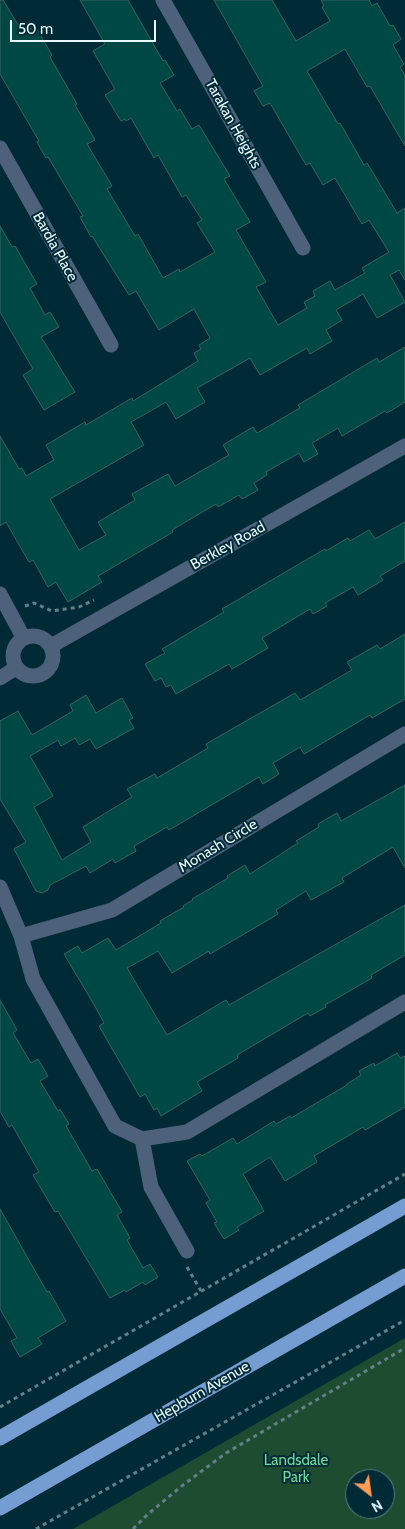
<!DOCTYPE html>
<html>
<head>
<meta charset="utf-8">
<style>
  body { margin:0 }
  #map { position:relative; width:405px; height:1529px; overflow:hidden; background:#002a36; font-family:Cabin,sans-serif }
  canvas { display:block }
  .north { position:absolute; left:345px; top:1469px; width:50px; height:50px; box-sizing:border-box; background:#002a36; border:1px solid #5c7c86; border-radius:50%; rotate:150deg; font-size:14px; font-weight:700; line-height:20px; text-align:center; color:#e7f8fe }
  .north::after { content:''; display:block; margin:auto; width:18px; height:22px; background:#fd9c56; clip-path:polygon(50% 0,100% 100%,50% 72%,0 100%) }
  .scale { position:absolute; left:10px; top:20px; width:146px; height:22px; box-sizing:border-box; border:2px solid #e7f8fe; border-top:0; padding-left:6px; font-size:15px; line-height:18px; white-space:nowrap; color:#e7f8fe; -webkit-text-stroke:4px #002a36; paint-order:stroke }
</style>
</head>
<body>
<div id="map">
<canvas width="405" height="1529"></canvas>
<div class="north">N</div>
<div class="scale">50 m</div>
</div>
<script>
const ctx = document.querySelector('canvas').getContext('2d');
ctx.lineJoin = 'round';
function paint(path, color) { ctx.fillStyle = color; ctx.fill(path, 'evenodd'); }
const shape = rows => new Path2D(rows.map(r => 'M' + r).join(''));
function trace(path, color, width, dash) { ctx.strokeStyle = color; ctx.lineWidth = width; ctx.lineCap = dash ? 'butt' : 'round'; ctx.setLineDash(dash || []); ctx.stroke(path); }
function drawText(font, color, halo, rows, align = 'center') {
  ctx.font = font + ' Cabin,sans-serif'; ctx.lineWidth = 4; ctx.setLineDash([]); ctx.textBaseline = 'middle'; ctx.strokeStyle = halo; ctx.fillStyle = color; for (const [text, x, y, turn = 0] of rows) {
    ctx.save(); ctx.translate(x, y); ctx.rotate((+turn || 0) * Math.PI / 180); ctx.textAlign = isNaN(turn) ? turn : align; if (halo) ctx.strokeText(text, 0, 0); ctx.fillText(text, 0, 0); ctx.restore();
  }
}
paint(shape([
  [405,1338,405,1529,73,1529],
  [355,1479,385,1479,385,1509,355,1509]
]), '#1e4c31');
const building = shape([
  [0,0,3,0,23,33,35,26,52,55,50,57,77,104,75,105,95,140,87,144,112,186,107,189,135,236,138,234,163,278,179,269,180,272,215,252,197,223,202,220,186,195,182,197,158,155,154,158,131,118,126,121,125,119,121,121,105,95,115,89,93,51,105,44,80,0,128,0,163,61,165,60,174,75,160,83,177,111,180,109,192,129,199,125,230,176,224,179,250,222,236,230,266,282,256,287,278,325,307,308,304,302,315,296,313,291,330,281,335,290,365,273,362,268,389,252,369,220,362,224,335,178,323,185,310,163,306,165,270,103,263,106,254,91,263,86,214,0,272,0,296,41,330,21,322,7,324,6,321,0,369,0,372,6,377,3,390,26,393,25,401,39,393,45,404,64,400,67,405,75,405,146,370,86,367,87,345,49,307,71,338,124,340,123,364,165,367,163,397,213,405,208,405,280,399,270,390,275,405,302,377,318,363,294,336,310,342,320,326,330,332,341,310,354,307,348,260,375,250,358,197,388,205,402,176,419,166,402,131,422,144,445,50,499,79,550,106,535,98,522,135,500,132,494,168,474,175,486,229,455,223,445,253,427,257,433,300,408,298,405,377,358,379,362,405,347,405,402,387,413,385,411,342,436,338,428,312,443,318,454,304,462,299,453,266,472,267,475,254,483,258,490,242,499,239,495,218,507,216,504,172,530,173,532,98,576,102,582,68,602,56,582,48,587,33,560,29,562,6,522,0,526,0,436,19,469,22,468,26,476,54,460,46,445,85,422,86,425,132,398,133,401,198,361,194,353,201,349,199,345,210,338,194,309,159,330,136,291,129,295,92,236,91,237,80,217,83,216,48,157,46,158,37,142,39,141,0,74,0,0],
  [0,226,12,247,15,246,37,284,30,288,45,315,50,312,59,327,41,337,75,392,44,410,23,375,33,369,0,312,0,226],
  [405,522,405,561,380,576,383,580,358,595,353,587,325,603,327,606,313,614,310,609,262,638,268,648,232,669,229,664,176,694,171,685,166,687,161,678,155,681,145,664,165,653,162,649,224,612,222,609,325,549,326,551,348,538,350,541,369,530,375,539,405,522],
  [405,634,405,699,372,718,370,715,304,754,300,747,273,763,279,774,263,784,259,777,169,830,167,827,134,846,136,851,115,863,113,859,90,873,86,866,50,885,48,890,42,893,36,891,14,849,26,842,0,799,0,721,18,711,32,735,73,711,70,705,86,695,96,713,122,698,133,718,129,720,134,728,96,749,90,739,79,745,75,738,61,746,58,740,30,756,53,796,34,807,62,860,91,842,83,827,132,797,127,789,155,774,157,778,208,748,206,744,295,693,300,700,352,670,347,662,377,645,380,649,405,634],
  [405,785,405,868,393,847,342,878,344,882,311,900,306,891,276,910,278,914,210,954,209,951,172,973,158,951,127,968,167,1035,226,1000,229,1005,405,905,405,955,371,975,372,978,325,1005,326,1007,310,1016,308,1013,237,1055,238,1058,197,1082,202,1091,161,1116,157,1108,154,1110,145,1094,140,1097,132,1083,99,1026,104,1023,96,1008,64,954,78,946,82,953,108,938,116,950,161,923,160,921,184,907,183,906,193,900,192,899,228,878,227,876,245,865,250,874,298,843,296,841,319,827,318,824,337,813,341,821,405,785],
  [0,1000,17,1030,13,1033,31,1063,38,1059,48,1076,40,1081,58,1111,60,1109,69,1124,66,1126,92,1171,97,1169,122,1212,117,1215,130,1238,127,1240,143,1268,150,1264,158,1277,145,1285,143,1282,126,1292,125,1290,110,1298,58,1211,55,1212,33,1175,39,1172,12,1125,9,1127,0,1111,0,1000],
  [397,1053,400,1058,405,1056,405,1107,365,1130,363,1127,314,1156,317,1162,285,1181,270,1157,243,1174,264,1211,237,1227,239,1230,224,1239,214,1223,217,1222,206,1203,210,1200,187,1161,200,1154,202,1156,233,1138,237,1144,274,1121,276,1124,290,1116,291,1118,347,1085,347,1084,361,1075,359,1071,374,1063,375,1066,397,1053],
  [0,1209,47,1292,49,1291,66,1321,38,1338,42,1344,20,1357,11,1341,17,1338,0,1309,0,1209]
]);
paint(building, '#004844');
trace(building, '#386461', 1);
trace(shape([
  [25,606,34,603,52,611,79,607,94,600],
  [187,1267,201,1291],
  [0,1407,405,1174],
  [36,1529,405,1320],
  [133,1529,148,1514,183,1485,226,1453,405,1348]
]), '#61818a', 3, [4, 4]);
trace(shape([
  [163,0,303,248],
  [0,148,111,345],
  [0,594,23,637],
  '13 656a20 20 0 1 1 40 0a20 20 0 1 1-40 0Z',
  [51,646,405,446],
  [0,678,16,668],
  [0,887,21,936,33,979,115,1126,142,1139,187,1132,405,1002],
  [21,936,112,910,405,734],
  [142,1139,151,1187,187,1251]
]), '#4e617b', 15);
trace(shape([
  [0,1438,405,1206],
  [0,1508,405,1276]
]), '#759dd2', 15);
drawText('15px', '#e7f8fe', '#002a36', [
  ["Tarakan Heights",233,124,61],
  ["Bardia Place",55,247,61],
  ["Berkley Road",228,546,-29],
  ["Monash Circle",218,846,-31],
  ["Hepburn Avenue",202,1392,-30]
]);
drawText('15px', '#70db9a', '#002a36', [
  ["Landsdale",296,1461],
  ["Park",296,1478]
]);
</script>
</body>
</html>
